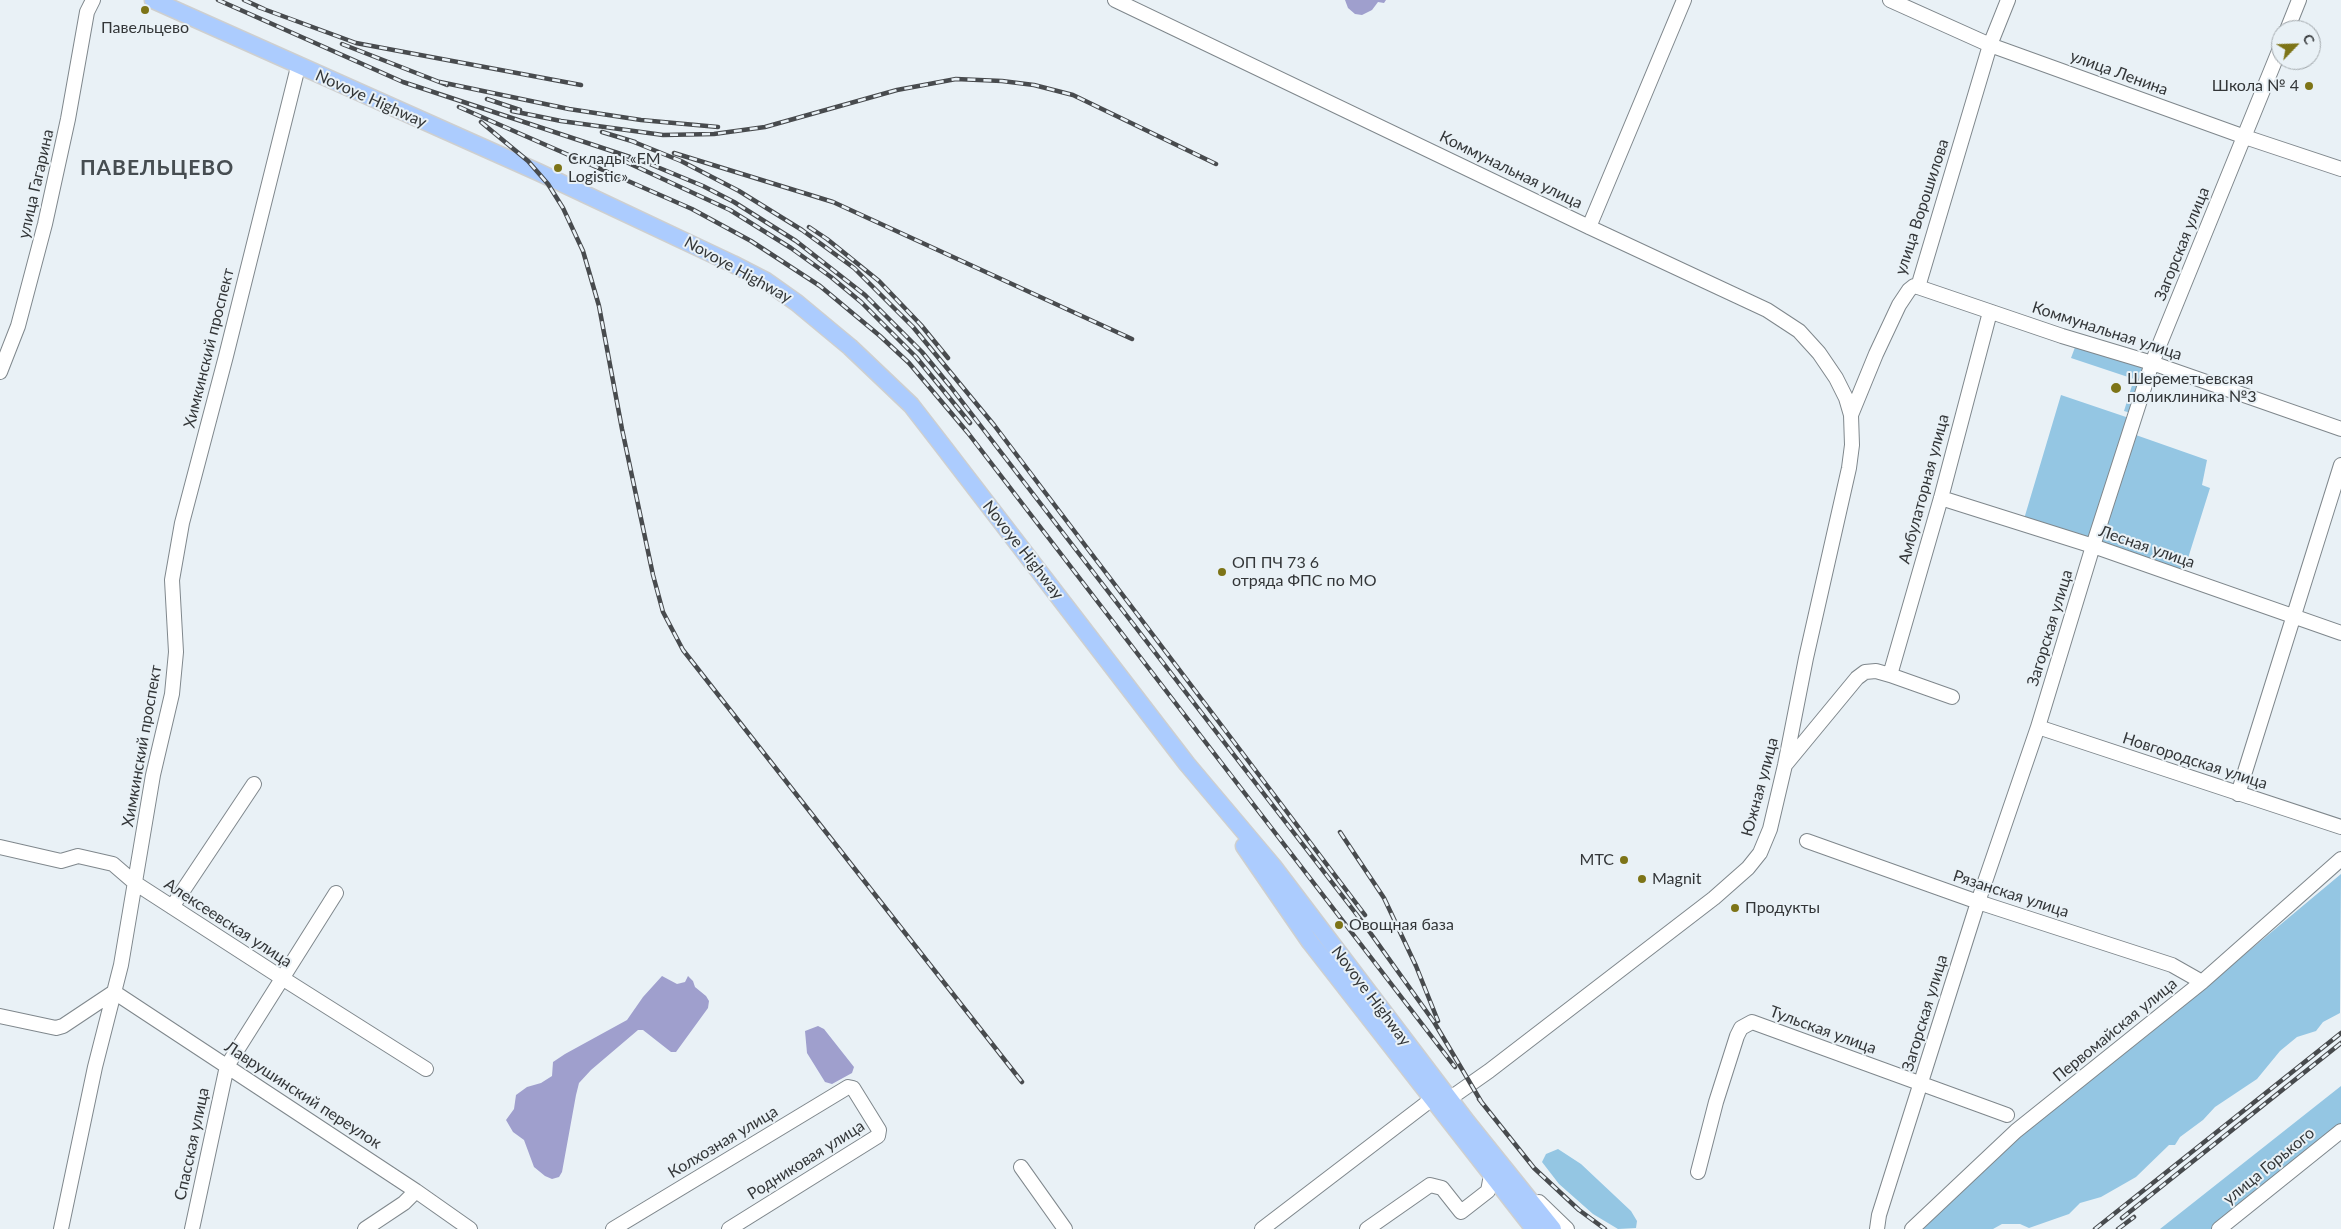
<!DOCTYPE html>
<html>
<head>
<meta charset="utf-8">
<style>
  body { margin:0 }
  #map { position:relative; width:2341px; height:1229px; overflow:hidden; background:#e9f1f6; font-family:Lato,sans-serif }
  canvas { display:block }
  .north { position:absolute; left:2271px; top:20px; width:50px; height:50px; box-sizing:border-box; background:#e9f1f6; border:1px solid #a0a6aa; border-radius:50%; rotate:66deg; font-size:14px; font-weight:700; line-height:20px; text-align:center; color:#333638 }
  .north::after { content:''; display:block; margin:auto; width:18px; height:22px; background:#7d7417; clip-path:polygon(50% 0,100% 100%,50% 72%,0 100%) }
</style>
</head>
<body>
<div id="map">
<canvas width="2341" height="1229"></canvas>
<div class="north">С</div>
</div>
<script>
const ctx = document.querySelector('canvas').getContext('2d');
ctx.lineJoin = 'round';
function paint(path, color) { ctx.fillStyle = color; ctx.fill(path, 'evenodd'); }
const shape = rows => new Path2D(rows.map(r => 'M' + r).join(''));
function trace(path, color, width, dash) { ctx.strokeStyle = color; ctx.lineWidth = width; ctx.lineCap = dash ? 'butt' : 'round'; ctx.setLineDash(dash || []); ctx.stroke(path); }
function drawText(font, color, halo, rows, align = 'center') {
  ctx.font = font + ' Lato,sans-serif'; ctx.lineWidth = 4; ctx.setLineDash([]); ctx.textBaseline = 'middle'; ctx.strokeStyle = halo; ctx.fillStyle = color; for (const [text, x, y, turn = 0] of rows) {
    ctx.save(); ctx.translate(x, y); ctx.rotate((+turn || 0) * Math.PI / 180); ctx.textAlign = isNaN(turn) ? turn : align; if (halo) ctx.strokeText(text, 0, 0); ctx.fillText(text, 0, 0); ctx.restore();
  }
}
paint(shape([
  [2077,342,2146,365,2131,413,2124,411,2134,379,2071,358],
  [2061,395,2129,418,2090,542,2024,519],
  [2133,434,2207,460,2202,485,2210,488,2184,571,2097,542],
  [2341,874,2340,1013,2323,1022,2316,1031,2297,1037,2280,1051,2257,1079,2215,1107,2203,1120,2180,1137,2175,1145,2169,1145,2136,1177,2101,1197,2080,1203,2069,1214,2029,1228,2020,1224,2002,1224,1993,1229,1922,1229,1950,1199,2026,1129,2147,1036],
  [2341,1086,2341,1127,2212,1229,2160,1229],
  [1558,1149,1581,1164,1631,1211,1637,1221,1636,1228,1618,1229,1593,1214,1559,1184,1542,1162,1546,1154]
]), '#94c6e3');
paint(shape([
  [1345,0,1386,0,1384,3,1378,2,1372,10,1362,15,1355,14,1348,8],
  [662,976,677,984,685,982,688,976,693,981,695,987,706,996,709,1001,708,1008,676,1052,671,1052,643,1030,638,1030,591,1070,579,1083,576,1095,562,1172,559,1177,552,1179,545,1176,534,1167,524,1140,513,1132,506,1120,514,1109,516,1095,527,1087,541,1083,552,1076,553,1062,565,1054,627,1020,643,997],
  [818,1026,824,1029,854,1067,852,1073,832,1084,825,1082,807,1053,805,1031]
]), '#9f9fcd');
const minor = shape([
  [1115,0,1589,227,1767,310,1799,331,1819,353,1836,378,1846,398,1851,415,1852,445,1849,468,1806,658,1785,765,1770,829,1760,853,1748,868,1714,898,1489,1071,1442,1104],
  [1890,0,1990,45,2245,137,2341,169],
  [2287,30,2299,0],
  [1589,227,1684,0],
  [1918,287,2062,336,2152,363,2341,429],
  [0,372,18,326,45,224,68,119,87,12,93,0],
  [1851,415,1876,354,1899,305,1909,290,1914,286,1918,287,1990,45,2008,0],
  [1941,498,2093,546,2341,633],
  [1890,675,1941,498,1990,312],
  [2038,727,2341,827],
  [1786,764,1857,678,1865,672,1876,671,1890,675,1952,697],
  [2238,794,2341,465],
  [1807,841,1978,902,2172,965,2202,982],
  [0,847,61,861,78,856,113,864,135,883,282,978,426,1069],
  [172,907,254,784],
  [114,992,416,1191,470,1229],
  [0,1016,56,1028,63,1026,114,992],
  [1021,1167,1065,1229],
  [1698,1172,1716,1102,1737,1036,1741,1028,1752,1022,2007,1115],
  [1539,1202,1567,1229],
  [61,1229,95,1067,121,965,153,775,172,694,176,652,172,580,182,523,226,356,298,67],
  [192,1229,227,1066,336,893],
  [365,1229,404,1203,416,1191],
  [613,1229,848,1087,853,1088,879,1130,878,1136,729,1229],
  [1262,1229,1432,1099],
  [1367,1229,1430,1185,1442,1188,1461,1212,1488,1191,1491,1175],
  [1877,1229,1879,1215,1978,902,2038,727,2093,546,2152,363,2281,46],
  [1912,1229,2016,1131,2202,982,2341,859],
  [2219,1229,2341,1131]
]);
const major = shape([
  [153,0,538,172,733,264,766,281,797,303,850,347,911,405,942,445,1187,764,1273,866,1467,1122,1553,1229],
  [1244,846,1310,942,1534,1229]
]);
trace(minor, '#7f878c', 16);
trace(major, '#cecfcf', 19);
trace(minor, '#fff', 14);
trace(major, '#acccfe', 16);
const rail = shape([
  [218,0,403,82,645,162,703,186,734,202,796,241,865,295,922,352,950,386,1364,924,1434,1022,1482,1103],
  [244,0,264,9],
  [258,7,356,43,581,85],
  [342,44,447,85],
  [440,82,569,109,641,120,718,127],
  [487,99,520,110],
  [459,107,692,209,751,241,820,286,880,336,909,363,968,433,1455,1067],
  [512,111,561,121,663,135,714,134,765,127,897,90,956,79,1002,81,1034,85,1073,95,1216,164],
  [481,122,528,161,548,184,563,208,583,251,599,306,622,429,653,575,663,612,683,650,1022,1082],
  [602,132,635,142],
  [629,140,681,161,739,191,802,230,854,268,913,327,994,425,1365,915],
  [674,153,833,202,1132,339],
  [624,161,730,210,791,248,831,277,861,302,916,357,970,423],
  [809,227,827,239,879,281,921,325,948,358],
  [1340,832,1384,898,1416,966,1438,1021],
  [1479,1099,1534,1168,1579,1210,1605,1229],
  [2122,1218,2341,1043],
  [2095,1229,2341,1033],
  [2118,1229,2134,1217]
]);
trace(rail, '#484b4e', 4.5);
trace(rail, '#e9f1f6', 2.5, [8]);
for (const [x, y, r, color] of [
  [145,10,5,"#7d7417"],
  [2309,86,5,"#7d7417"],
  [558,168,5,"#7d7417"],
  [2116,388,6,"#7d7417"],
  [1222,572,5,"#7d7417"],
  [1624,860,5,"#7d7417"],
  [1642,879,5,"#7d7417"],
  [1735,908,5,"#7d7417"],
  [1339,925,5,"#7d7417"]
]) { const dot = new Path2D(); dot.arc(x, y, r, 0, 2 * Math.PI); ctx.fillStyle = color; ctx.fill(dot); trace(dot, '#e9f1f6', 2); }
drawText('16px', '#333638', '#e9f1f6', [
  ["Павельцево",145,28,"center"],
  ["Школа № 4",2299,86,"right"],
  ["Склады «FM",568,159],
  ["Logistic»",568,177],
  ["Шереметьевская",2127,379],
  ["поликлиника №3",2127,397],
  ["ОП ПЧ 73 6",1232,563],
  ["отряда ФПС по МО",1232,581],
  ["МТС",1614,860,"right"],
  ["Magnit",1652,879],
  ["Продукты",1745,908],
  ["Овощная база",1349,925]
], 'left');
drawText('16px', '#333638', '#e9f1f6', [
  ["улица Ленина",2119,73,20],
  ["Novoye Highway",371,99,24],
  ["Коммунальная улица",1511,170,26],
  ["улица Гагарина",36,184,-77],
  ["улица Ворошилова",1922,207,-72],
  ["Загорская улица",2182,244,-68],
  ["Novoye Highway",738,270,29],
  ["Коммунальная улица",2107,331,18],
  ["Химкинский проспект",209,348,-76],
  ["Амбулаторная улица",1924,489,-75],
  ["Лесная улица",2147,547,19],
  ["Novoye Highway",1023,550,52],
  ["Загорская улица",2050,628,-73],
  ["Химкинский проспект",142,746,-80],
  ["Новгородская улица",2195,761,18],
  ["Южная улица",1760,787,-75],
  ["Рязанская улица",2011,894,18],
  ["Алексеевская улица",228,923,33],
  ["Novoye Highway",1371,996,53],
  ["Загорская улица",1925,1013,-73],
  ["Тульская улица",1823,1030,20],
  ["Первомайская улица",2115,1030,-39],
  ["Лаврушинский переулок",303,1095,33],
  ["Колхозная улица",723,1142,-31],
  ["Спасская улица",192,1144,-78],
  ["Родниковая улица",806,1160,-32],
  ["улица Горького",2269,1166,-39]
]);
ctx.letterSpacing = '1px';
drawText('bold 21px', '#464d51', '#e9f1f6', [
  ["ПАВЕЛЬЦЕВО",157,168]
]);
ctx.letterSpacing = '0px';
</script>
</body>
</html>
